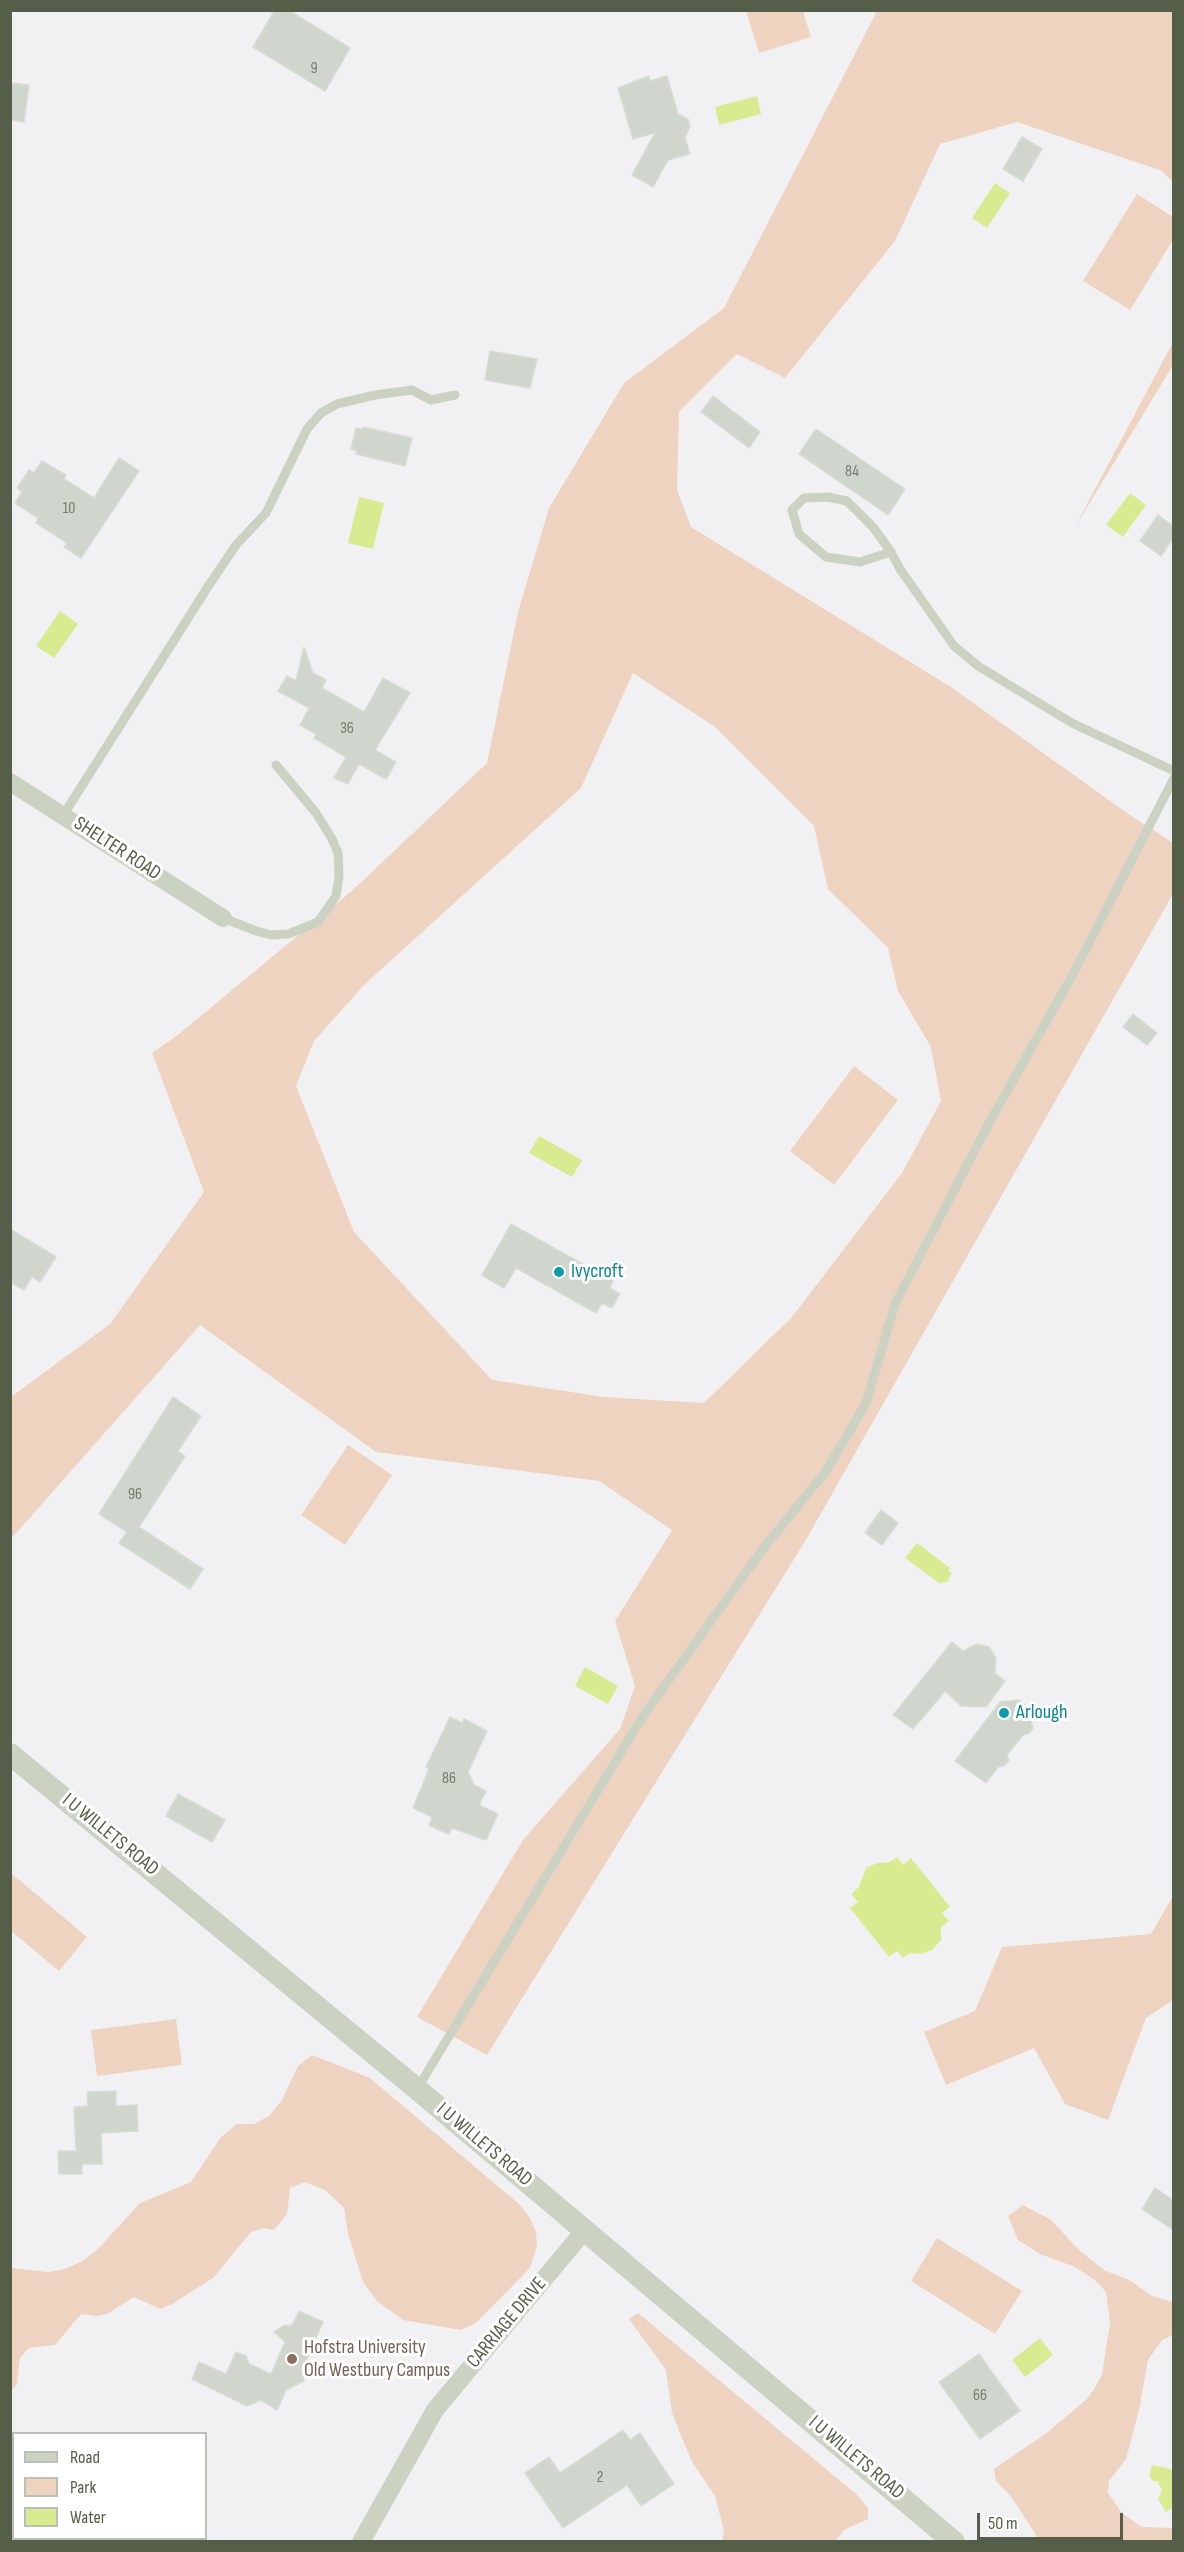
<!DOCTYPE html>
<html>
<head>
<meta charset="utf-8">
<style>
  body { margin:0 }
  #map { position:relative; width:1184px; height:2552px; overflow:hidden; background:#f1f1f3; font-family:"Sofia Sans Condensed",sans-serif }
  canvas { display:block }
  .frame { position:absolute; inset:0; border:12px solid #555e49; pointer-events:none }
  .legend { position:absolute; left:12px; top:2432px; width:195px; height:108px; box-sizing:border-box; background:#fff; border:2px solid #bbbfb6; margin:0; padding:8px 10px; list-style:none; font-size:18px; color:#555e49 }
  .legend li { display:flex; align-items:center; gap:12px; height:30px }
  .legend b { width:30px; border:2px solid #bbbfb6 }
  .scale { position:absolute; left:977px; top:2513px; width:146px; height:27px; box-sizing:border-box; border:3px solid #555e49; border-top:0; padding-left:8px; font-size:18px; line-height:21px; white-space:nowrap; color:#555e49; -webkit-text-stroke:4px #fff; paint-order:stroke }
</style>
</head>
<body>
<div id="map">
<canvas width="1184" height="2552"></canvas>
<div class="frame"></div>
<ul class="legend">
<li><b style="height:8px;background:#cbd2c2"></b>Road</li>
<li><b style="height:16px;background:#efd3c1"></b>Park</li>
<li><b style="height:16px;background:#d9eb90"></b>Water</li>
</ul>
<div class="scale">50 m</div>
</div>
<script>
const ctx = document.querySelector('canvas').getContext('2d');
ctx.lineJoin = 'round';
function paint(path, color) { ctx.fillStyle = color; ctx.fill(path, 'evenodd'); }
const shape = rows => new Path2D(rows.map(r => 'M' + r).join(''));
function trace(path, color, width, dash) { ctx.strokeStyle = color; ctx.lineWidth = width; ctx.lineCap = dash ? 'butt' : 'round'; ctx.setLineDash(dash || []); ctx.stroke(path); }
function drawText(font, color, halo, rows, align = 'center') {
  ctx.font = font + ' "Sofia Sans Condensed",sans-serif'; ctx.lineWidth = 6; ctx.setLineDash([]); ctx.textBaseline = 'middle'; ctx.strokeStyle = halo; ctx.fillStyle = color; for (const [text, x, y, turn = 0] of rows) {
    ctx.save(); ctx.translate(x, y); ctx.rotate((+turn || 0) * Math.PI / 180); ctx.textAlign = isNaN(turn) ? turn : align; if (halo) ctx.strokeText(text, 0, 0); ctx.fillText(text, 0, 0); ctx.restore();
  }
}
paint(shape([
  [746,11,803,11,811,37,759,53],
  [877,11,1173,11,1173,182,1162,171,1017,122,940,144,895,241,785,378,737,354,679,412,677,490,691,527,951,687,1127,813,1173,843,1173,894,807,1538,487,2055,417,2017,523,1840,620,1729,635,1686,615,1621,672,1530,599,1481,376,1452,200,1325,11,1539,11,1397,110,1324,204,1192,152,1053,179,1034,354,889,487,763,518,612,549,508,624,383,724,308],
  [633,673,715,727,814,826,828,889,888,948,898,991,931,1047,941,1101,902,1173,792,1317,704,1403,604,1397,492,1380,354,1232,296,1086,314,1041,365,984,581,788],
  [1137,194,1173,217,1173,240,1130,310,1083,281],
  [1173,342,1173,365,1074,529],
  [854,1066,898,1100,834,1185,790,1151],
  [348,1445,392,1475,345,1545,301,1515],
  [11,1873,87,1937,59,1971,11,1931],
  [1173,1896,1173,2000,1146,2018,1108,2120,1065,2104,1034,2048,946,2085,924,2032,975,2011,1002,1947,1151,1934],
  [176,2019,182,2065,97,2076,91,2030],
  [312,2055,370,2078,519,2204,530,2218,536,2232,537,2246,530,2268,476,2323,461,2330,403,2320,377,2301,363,2282,348,2234,344,2208,325,2190,305,2182,290,2188,287,2214,274,2230,263,2228,251,2232,213,2278,172,2304,160,2309,134,2297,107,2314,97,2316,81,2314,55,2345,29,2348,20,2358,17,2384,11,2392,11,2268,48,2272,65,2269,84,2260,98,2249,140,2203,191,2182,221,2137,237,2124,254,2124,269,2116,282,2100,298,2066],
  [1023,2205,1051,2220,1080,2251,1104,2270,1131,2281,1152,2296,1173,2302,1173,2335,1162,2340,1148,2360,1139,2410,1126,2459,1109,2481,1108,2493,1122,2513,1142,2527,1173,2528,1173,2541,1040,2541,1010,2495,996,2481,994,2469,1048,2432,1087,2399,1094,2389,1102,2375,1110,2323,1106,2292,1096,2281,1075,2267,1040,2254,1018,2240,1008,2216],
  [937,2238,1022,2291,995,2334,911,2281],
  [638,2313,856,2494,868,2508,868,2519,844,2530,835,2541,722,2541,724,2531,715,2496,692,2462,672,2413,666,2370,629,2319]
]), '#efd3c1');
paint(shape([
  [757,96,761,114,719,125,715,107],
  [995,183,1010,193,987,228,972,218],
  [1130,493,1146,505,1123,537,1106,525],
  [359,497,384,503,373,549,348,543],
  [60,611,78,624,54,658,36,646],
  [539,1136,582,1160,572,1177,529,1153],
  [917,1543,950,1568,948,1570,952,1573,947,1582,939,1583,905,1558],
  [585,1667,618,1686,608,1704,575,1686],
  [897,1857,903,1865,911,1858,950,1907,942,1913,949,1921,941,1927,941,1940,932,1950,921,1954,910,1953,903,1958,897,1951,889,1957,850,1908,858,1902,851,1894,858,1888,867,1867,878,1863,890,1862],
  [1040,2338,1053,2355,1025,2377,1012,2360],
  [1152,2465,1171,2469,1173,2474,1173,2507,1166,2512,1158,2499,1162,2490,1157,2481,1153,2481,1149,2476]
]), '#d9eb90');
const building = shape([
  [275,10,288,10,350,48,325,91,253,47,275,10],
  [649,76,650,81,667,76,678,114,688,119,690,127,685,137,690,154,668,160,653,187,632,175,655,133,633,139,618,88,649,76],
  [10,83,29,85,24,122,10,120,10,83],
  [1022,137,1042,149,1023,181,1003,169,1022,137],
  [490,351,537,359,530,388,485,380,490,351],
  [713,396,760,432,749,448,701,412,713,396],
  [363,427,412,438,405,466,356,454,357,451,351,449,356,428,362,429,363,427],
  [816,429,905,489,888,515,799,454,816,429],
  [119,458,139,471,81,558,64,547,67,543,36,523,38,518,15,503,22,492,17,488,29,470,34,473,42,461,66,475,64,479,94,498,119,458],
  [1158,515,1173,526,1173,538,1161,556,1140,541,1158,515],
  [304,647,313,673,326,680,322,688,364,712,383,678,410,693,375,750,396,762,386,779,359,764,348,784,334,778,346,757,314,738,316,734,300,725,309,708,278,691,287,676,296,681,304,647],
  [1133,1014,1157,1033,1147,1045,1123,1027,1133,1014],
  [511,1224,613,1281,610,1288,620,1294,612,1308,602,1303,596,1313,516,1268,504,1288,482,1275,511,1224],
  [10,1229,56,1257,40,1282,32,1277,24,1290,10,1282,10,1229],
  [173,1397,201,1416,178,1451,185,1456,139,1527,203,1569,190,1589,119,1543,127,1532,99,1514,173,1397],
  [881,1510,898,1523,882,1545,865,1533,881,1510],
  [952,1642,963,1651,977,1644,989,1647,996,1658,995,1673,1005,1681,986,1707,961,1706,945,1691,913,1729,893,1715,952,1642],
  [1019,1700,1026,1706,1033,1728,1029,1733,1023,1735,1007,1755,1009,1760,1004,1766,998,1767,986,1783,955,1761,1000,1702,1019,1700],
  [450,1717,462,1723,464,1719,487,1731,468,1772,474,1785,486,1791,479,1805,498,1814,486,1840,452,1828,449,1834,439,1830,429,1825,432,1817,413,1808,429,1769,426,1767,450,1717],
  [178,1794,225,1820,212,1842,166,1816,178,1794],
  [116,2091,116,2106,137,2105,138,2131,101,2133,102,2164,82,2164,82,2174,59,2174,58,2151,76,2151,74,2107,88,2106,87,2092,116,2091],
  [1155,2188,1173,2200,1173,2230,1142,2209,1155,2188],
  [299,2311,323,2322,314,2342,318,2351,308,2356,302,2372,304,2381,286,2390,277,2410,261,2400,247,2406,192,2379,199,2362,226,2374,236,2352,246,2356,249,2364,271,2374,285,2342,274,2332,283,2326,292,2325,299,2311],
  [979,2354,1020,2411,980,2439,939,2382,979,2354],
  [623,2430,630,2440,640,2433,674,2484,641,2506,627,2485,563,2528,525,2473,549,2457,560,2473,623,2430]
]);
paint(building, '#d0d5ce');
trace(building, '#d7dcd5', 1.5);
trace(shape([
  [891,552,860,562,826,557,799,534,792,510,804,498,828,497,847,501,873,527,891,552,900,569,954,646,978,666,1072,723,1174,771],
  [64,814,209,585,236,545,266,513,307,429,321,413,337,404,375,395,412,390,431,400,455,395],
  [223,918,256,931,271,935,288,934,318,922,336,896,339,876,338,853,332,839,316,813,276,765],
  [417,2089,643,1716,762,1550,826,1471,866,1403,895,1304,989,1123,1072,976,1174,778]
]), '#cbd2c2', 9);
trace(shape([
  [10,782,223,918],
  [361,2542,435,2410,584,2231]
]), '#cbd2c2', 18);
trace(shape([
  [10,1754,417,2089,954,2542]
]), '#cbd2c2', 22);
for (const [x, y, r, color] of [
  [559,1272,6,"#0f9aa8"],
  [1004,1713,6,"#0f9aa8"],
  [292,2359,6,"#8d6e63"]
]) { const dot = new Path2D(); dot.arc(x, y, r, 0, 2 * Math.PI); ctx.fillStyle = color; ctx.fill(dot); trace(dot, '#fff', 2); }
drawText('16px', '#747c6a', null, [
  ["9",314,69],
  ["84",852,472],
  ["10",69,509],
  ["36",347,729],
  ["96",135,1495],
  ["86",449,1779],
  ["66",980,2396],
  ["2",600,2478]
]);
drawText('20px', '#555e49', '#fff', [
  ["SHELTER ROAD",117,849,33],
  ["I U WILLETS ROAD",110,1835,39],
  ["I U WILLETS ROAD",484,2145,40],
  ["CARRIAGE DRIVE",507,2323,-50],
  ["I U WILLETS ROAD",856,2458,40]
]);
drawText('20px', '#0d838f', '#fff', [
  ["Ivycroft",571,1272],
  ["Arlough",1016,1713]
], 'left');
drawText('20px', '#785e54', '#fff', [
  ["Hofstra University",304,2348],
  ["Old Westbury Campus",304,2371]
], 'left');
</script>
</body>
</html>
